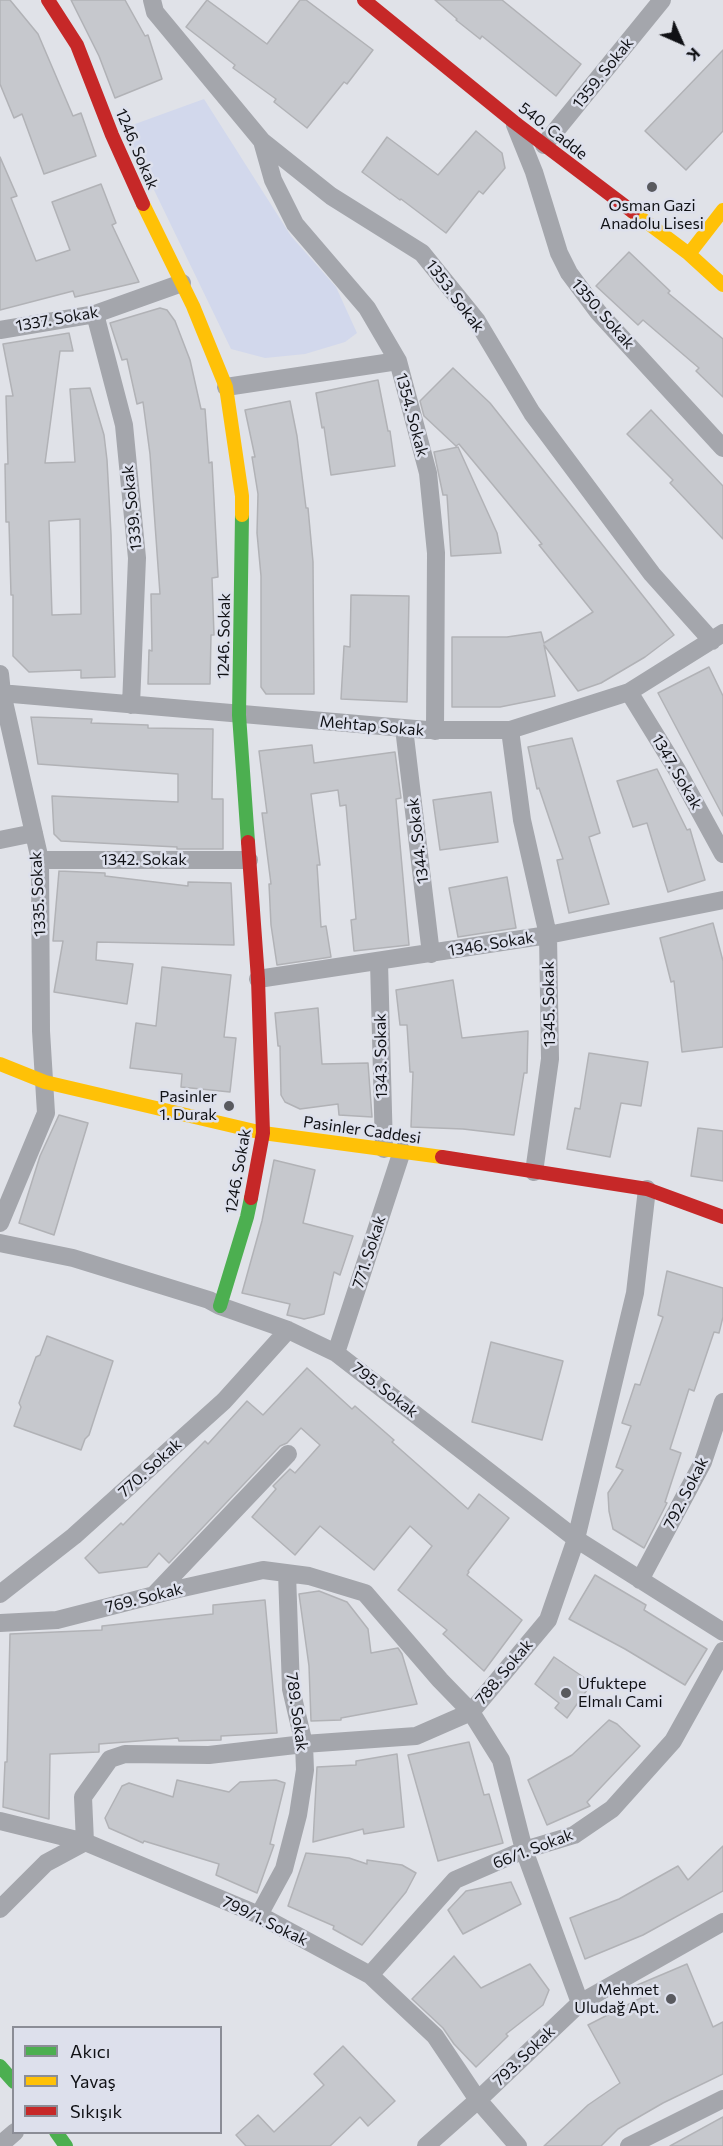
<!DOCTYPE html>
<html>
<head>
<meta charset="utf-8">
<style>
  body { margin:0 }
  #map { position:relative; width:723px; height:2146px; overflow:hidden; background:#e0e2e8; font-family:Commissioner,sans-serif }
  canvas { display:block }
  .legend { position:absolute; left:12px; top:2026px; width:210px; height:108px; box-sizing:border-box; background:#dde0ec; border:2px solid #8b8d96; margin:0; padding:8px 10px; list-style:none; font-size:18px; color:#101115 }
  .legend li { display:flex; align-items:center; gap:12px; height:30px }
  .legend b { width:30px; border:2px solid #8b8d96 }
  .north { position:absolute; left:651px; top:12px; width:60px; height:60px; -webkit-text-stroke:4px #dde0ec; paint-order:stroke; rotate:135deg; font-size:16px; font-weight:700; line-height:24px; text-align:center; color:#101115 }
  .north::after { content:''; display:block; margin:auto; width:21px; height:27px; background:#101115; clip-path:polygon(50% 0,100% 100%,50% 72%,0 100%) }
</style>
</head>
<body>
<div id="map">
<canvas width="723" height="2146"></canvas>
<ul class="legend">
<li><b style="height:8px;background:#4caf50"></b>Akıcı</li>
<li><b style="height:8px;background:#ffc107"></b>Yavaş</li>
<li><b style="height:8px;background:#c62828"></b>Sıkışık</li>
</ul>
<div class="north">K</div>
</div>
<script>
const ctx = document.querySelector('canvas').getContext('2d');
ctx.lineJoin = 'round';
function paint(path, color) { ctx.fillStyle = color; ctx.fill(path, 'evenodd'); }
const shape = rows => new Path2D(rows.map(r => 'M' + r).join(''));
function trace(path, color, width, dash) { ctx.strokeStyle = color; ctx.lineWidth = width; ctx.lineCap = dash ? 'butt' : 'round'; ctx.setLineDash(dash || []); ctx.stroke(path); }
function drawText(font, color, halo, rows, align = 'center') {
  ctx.font = font + ' Commissioner,sans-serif'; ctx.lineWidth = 5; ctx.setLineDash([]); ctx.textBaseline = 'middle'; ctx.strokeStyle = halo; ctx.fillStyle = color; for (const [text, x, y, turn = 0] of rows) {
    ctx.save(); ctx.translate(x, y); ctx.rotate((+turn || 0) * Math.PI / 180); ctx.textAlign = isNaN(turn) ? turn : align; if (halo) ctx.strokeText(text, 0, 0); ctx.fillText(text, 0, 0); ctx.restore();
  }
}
paint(shape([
  [204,99,291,236,336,287,357,333,345,342,305,354,265,358,231,349,124,128]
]), '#d2d8ec');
const building = shape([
  [0,0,10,0,38,34,73,116,81,113,96,156,44,174,22,114,14,118,0,84,0,0],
  [71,0,125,0,145,36,148,35,162,79,115,98,99,56,71,0],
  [207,0,267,44,300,0,306,0,373,50,347,84,344,82,307,128,274,102,276,99,233,68,235,65,186,27,207,0],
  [435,0,502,0,581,64,556,96,482,36,480,39,456,20,457,19,435,0],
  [723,50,723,131,686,170,645,131,723,50],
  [476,131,502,153,505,168,483,194,479,191,446,233,401,199,400,200,362,172,387,137,438,175,476,131],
  [0,157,17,196,11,198,36,261,70,250,52,202,101,184,116,223,112,225,139,282,75,297,73,291,0,310,0,157],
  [629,252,670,291,668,293,723,339,723,397,696,371,699,368,643,320,638,325,596,286,629,252],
  [160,308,167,310,175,321,190,360,201,409,205,409,209,463,212,462,218,577,212,578,214,635,211,635,210,684,148,684,149,650,152,651,151,594,160,594,150,454,143,402,137,404,127,359,122,360,110,323,160,308],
  [69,333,73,351,60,351,45,463,75,462,70,389,90,388,104,435,107,460,111,534,115,677,81,678,81,670,29,672,13,656,13,595,11,595,9,522,6,522,5,464,8,464,6,396,13,396,3,344,69,333],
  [80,519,81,614,52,615,49,521,80,519],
  [453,368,490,403,674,635,645,657,601,683,578,691,544,645,555,696,500,707,452,707,452,637,507,637,541,632,544,643,593,612,539,545,542,544,459,444,456,446,424,416,420,401,453,368],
  [378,380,388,431,390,431,395,466,331,475,324,427,322,428,316,393,378,380],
  [290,401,297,436,306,508,308,508,313,562,314,694,266,694,261,687,261,576,257,533,258,494,252,457,255,457,245,410,290,401],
  [651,410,723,486,723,539,670,483,673,480,627,434,651,410],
  [458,447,497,533,501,553,451,556,447,495,443,495,434,452,458,447],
  [351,595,409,596,407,702,341,699,344,646,350,647,351,595],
  [709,667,723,696,723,816,658,693,709,667],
  [31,717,92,719,91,723,148,725,148,728,213,729,212,799,223,799,223,849,177,849,177,847,61,841,54,834,52,796,178,802,178,774,38,764,31,717],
  [572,738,600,833,589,837,609,904,569,913,557,860,563,859,539,788,537,789,528,747,572,738],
  [312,745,314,763,395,752,401,798,396,799,409,945,354,951,351,920,356,919,346,805,340,806,338,790,311,794,320,865,317,865,321,927,326,926,331,957,277,965,271,925,269,884,271,884,262,813,267,813,259,751,312,745],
  [657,769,687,830,690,829,705,880,668,892,647,823,633,827,617,781,657,769],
  [491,792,498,842,440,850,433,800,491,792],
  [59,871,105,873,105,876,188,886,188,882,231,883,234,945,97,942,96,960,133,964,127,1004,54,992,63,941,53,941,59,871],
  [507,877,516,928,458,937,449,888,507,877],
  [713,923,723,961,723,1047,682,1052,674,981,671,982,660,938,713,923],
  [162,967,231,975,224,1037,236,1038,230,1092,181,1087,182,1074,130,1068,136,1023,156,1026,162,967],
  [453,980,462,1038,528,1031,527,1073,524,1073,514,1135,463,1129,411,1127,413,1072,410,1072,407,1025,400,1025,396,990,453,980],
  [318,1008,322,1064,368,1063,372,1117,339,1115,338,1104,300,1109,285,1102,281,1095,280,1046,278,1046,275,1013,318,1008],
  [589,1053,648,1062,641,1106,621,1103,610,1157,567,1149,575,1108,580,1109,589,1053],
  [59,1115,88,1123,54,1235,19,1223,40,1156,59,1115],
  [698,1128,723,1131,723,1181,691,1176,698,1128],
  [274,1160,315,1170,303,1223,353,1236,340,1275,334,1272,324,1314,313,1317,304,1319,287,1315,290,1304,242,1293,262,1221,274,1160],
  [667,1271,723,1288,723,1317,719,1333,714,1332,694,1391,689,1389,670,1449,681,1453,665,1502,667,1503,644,1548,613,1529,609,1511,608,1493,623,1470,616,1467,631,1426,622,1423,635,1384,640,1385,663,1317,658,1315,667,1271],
  [47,1336,113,1361,89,1435,85,1439,81,1450,14,1426,21,1407,19,1403,36,1357,40,1355,47,1336],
  [491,1342,563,1361,542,1440,472,1422,491,1342],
  [307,1368,352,1409,355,1406,394,1440,392,1442,468,1509,479,1494,509,1518,468,1571,469,1572,467,1575,522,1620,484,1671,443,1634,447,1630,398,1590,432,1546,410,1526,374,1570,320,1526,295,1555,252,1517,276,1489,273,1486,290,1469,295,1473,320,1445,301,1428,287,1443,280,1446,169,1563,159,1553,147,1567,99,1573,85,1558,121,1523,123,1525,205,1441,208,1444,247,1401,263,1415,307,1368],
  [595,1575,646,1605,644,1610,707,1649,685,1685,625,1649,569,1619,595,1575],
  [319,1591,347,1602,368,1629,371,1653,398,1648,402,1654,417,1704,341,1718,341,1720,311,1721,309,1666,299,1594,319,1591],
  [265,1600,277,1733,221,1736,221,1740,179,1741,178,1738,99,1744,99,1752,50,1754,49,1819,3,1807,5,1762,7,1762,10,1634,102,1630,102,1626,213,1614,213,1605,265,1600],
  [554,1657,592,1683,567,1718,555,1708,559,1703,535,1684,554,1657],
  [609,1720,617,1724,640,1746,587,1802,590,1806,547,1825,528,1780,572,1755,609,1720],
  [469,1742,484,1795,489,1794,503,1843,438,1861,408,1755,469,1742],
  [397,1754,404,1827,364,1834,363,1829,313,1842,317,1767,356,1765,356,1761,397,1754],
  [177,1780,229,1792,240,1782,276,1780,285,1783,270,1844,274,1845,257,1893,216,1875,219,1864,144,1841,143,1843,109,1828,105,1818,122,1786,129,1783,173,1797,177,1780],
  [723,1846,723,1891,643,1935,585,1959,570,1918,619,1899,678,1866,688,1880,723,1846],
  [306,1853,349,1858,367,1864,367,1860,402,1865,416,1873,406,1892,362,1945,333,1929,334,1926,288,1906,306,1853],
  [511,1882,521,1904,463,1934,448,1910,466,1891,511,1882],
  [454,1956,481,1988,530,1964,549,1990,543,2005,506,2034,508,2036,476,2067,454,2044,443,2028,412,1999,454,1956],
  [687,1964,713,2027,723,2022,723,2074,663,2103,618,2129,601,2146,544,2146,588,2105,620,2083,588,2025,641,1998,635,1986,687,1964],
  [343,2046,395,2101,368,2126,360,2117,330,2146,246,2146,236,2135,258,2115,274,2132,324,2085,314,2074,343,2046],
  [723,2117,723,2146,670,2146,723,2117]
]);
paint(building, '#c6c8cd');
trace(building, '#b1b2b6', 1.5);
trace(shape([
  [152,0,155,12,262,141,331,196,422,253,477,321,532,413,652,574,712,641],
  [515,125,534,172,559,253,569,273,598,312,723,448],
  [262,141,273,180,295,224,367,308,398,361,428,473,436,553,435,731],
  [544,145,662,0],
  [95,314,124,425,137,558,131,705],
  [0,330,95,314,182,283],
  [226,387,398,361],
  [0,674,2,693,40,860,41,1031,46,1113,0,1223],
  [629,692,677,770,723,854],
  [0,693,427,730,510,730,629,692,723,633],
  [404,728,431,954],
  [510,730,522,820,548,935,550,1059,534,1172],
  [0,840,34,833],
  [40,860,249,860],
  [379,962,384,1149],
  [258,979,548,935,723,900],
  [0,1243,73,1258,209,1300,220,1306,288,1330,336,1353,576,1539,723,1632],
  [336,1353,402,1151],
  [640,1580,703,1462,723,1402],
  [0,1594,74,1536,224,1401,288,1330],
  [155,1594,288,1454],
  [0,1623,57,1620,174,1590,263,1570,309,1576,365,1593,440,1680,471,1712,501,1760,524,1850,580,2003],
  [0,1821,85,1842,259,1915,370,1975,435,2036,478,2100,518,2146],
  [0,1909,46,1863,85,1842,83,1797,110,1759,125,1754,209,1755,304,1744,416,1736,471,1712,548,1620,576,1539,635,1293,647,1189],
  [259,1915,284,1869,298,1815,305,1770,304,1744,291,1689,287,1573],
  [370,1975,455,1880,524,1850,574,1835,612,1809,673,1741,723,1651],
  [0,2145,15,2132],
  [426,2146,478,2100,580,2003,723,1922],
  [629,2146,723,2099]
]), '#a4a6ac', 18);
trace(shape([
  [242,515,239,715,248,842],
  [220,1306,247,1217,251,1198],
  [0,2066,14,2082],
  [56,2132,66,2146]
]), '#4caf50', 14);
trace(shape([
  [143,204,193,306,226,387,242,496,242,515],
  [633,212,689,254,723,285],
  [689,254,723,210],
  [0,1064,45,1082,263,1133,442,1157]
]), '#ffc107', 14);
trace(shape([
  [48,0,77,45,112,135,143,204],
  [364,0,514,122,633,212],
  [248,842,258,979,263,1133,251,1198],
  [442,1157,647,1189,723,1217]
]), '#c62828', 14);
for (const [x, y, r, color] of [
  [652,187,6,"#595a5f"],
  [229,1106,6,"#595a5f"],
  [566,1693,6,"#595a5f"],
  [671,1999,6,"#595a5f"]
]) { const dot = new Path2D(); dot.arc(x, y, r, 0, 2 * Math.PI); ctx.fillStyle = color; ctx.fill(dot); trace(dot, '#dde0ec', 2); }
drawText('16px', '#101115', '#dde0ec', [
  ["1359. Sokak",603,73,-51],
  ["540. Cadde",553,131,38],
  ["1246. Sokak",137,149,67],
  ["1353. Sokak",455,296,53],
  ["1350. Sokak",603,314,49],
  ["1337. Sokak",57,319,-10],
  ["1354. Sokak",412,415,75],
  ["1339. Sokak",132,508,-96],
  ["1246. Sokak",224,636,-89],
  ["Mehtap Sokak",372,726,5],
  ["1347. Sokak",677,772,60],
  ["1344. Sokak",418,841,-97],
  ["1342. Sokak",144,860],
  ["1335. Sokak",38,894,-93],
  ["1346. Sokak",491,944,-9],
  ["1345. Sokak",549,1004,-91],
  ["1343. Sokak",381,1056,-91],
  ["Pasinler Caddesi",362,1130,8],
  ["1246. Sokak",238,1171,-80],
  ["771. Sokak",369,1252,-72],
  ["795. Sokak",385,1390,38],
  ["770. Sokak",150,1468,-42],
  ["792. Sokak",686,1493,-63],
  ["769. Sokak",144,1598,-14],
  ["788. Sokak",504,1672,-50],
  ["789. Sokak",297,1712,82],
  ["66/1. Sokak",533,1849,-21],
  ["799/1. Sokak",265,1921,26],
  ["793. Sokak",524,2056,-44]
]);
drawText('16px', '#101115', '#dde0ec', [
  ["Osman Gazi",652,206,"center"],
  ["Anadolu Lisesi",652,224,"center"],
  ["Pasinler",217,1097],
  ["1. Durak",217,1115],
  ["Ufuktepe",578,1684,"left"],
  ["Elmalı Cami",578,1702,"left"],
  ["Mehmet",659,1990],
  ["Uludağ Apt.",659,2008]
], 'right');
</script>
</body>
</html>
